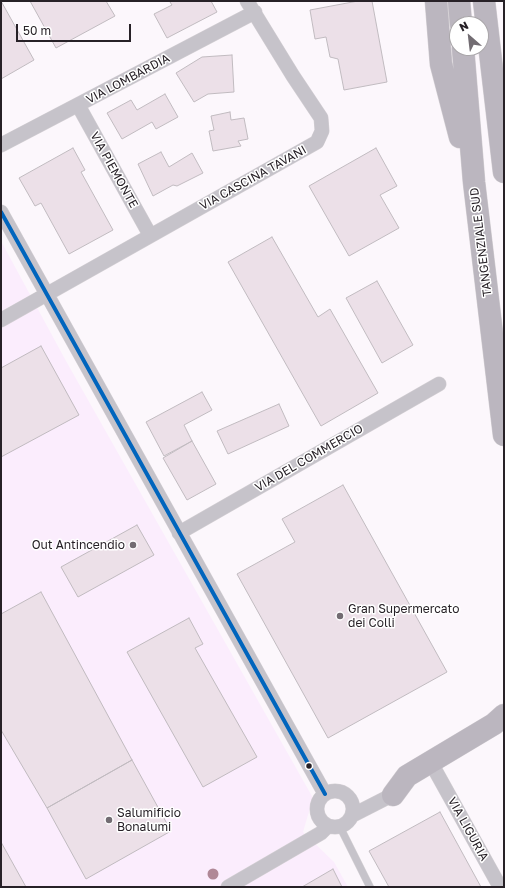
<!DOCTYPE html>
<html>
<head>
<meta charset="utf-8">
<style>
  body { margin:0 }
  #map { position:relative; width:505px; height:888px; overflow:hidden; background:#fcf7fc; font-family:"Golos Text",sans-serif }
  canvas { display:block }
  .frame { position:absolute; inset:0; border:2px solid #272127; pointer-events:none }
  .north { position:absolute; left:449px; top:16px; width:40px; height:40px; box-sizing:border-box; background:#fff; border:1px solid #a9a6a9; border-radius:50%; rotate:332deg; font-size:11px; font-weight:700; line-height:16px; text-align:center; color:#272127 }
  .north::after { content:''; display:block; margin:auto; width:14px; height:18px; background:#726c72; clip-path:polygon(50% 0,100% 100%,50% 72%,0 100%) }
  .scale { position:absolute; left:16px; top:24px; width:115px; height:18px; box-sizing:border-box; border:2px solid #272127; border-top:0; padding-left:5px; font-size:12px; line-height:14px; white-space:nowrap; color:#272127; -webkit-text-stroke:3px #fff; paint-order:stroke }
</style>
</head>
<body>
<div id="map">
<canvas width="505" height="888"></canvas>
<div class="frame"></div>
<div class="north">N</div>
<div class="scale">50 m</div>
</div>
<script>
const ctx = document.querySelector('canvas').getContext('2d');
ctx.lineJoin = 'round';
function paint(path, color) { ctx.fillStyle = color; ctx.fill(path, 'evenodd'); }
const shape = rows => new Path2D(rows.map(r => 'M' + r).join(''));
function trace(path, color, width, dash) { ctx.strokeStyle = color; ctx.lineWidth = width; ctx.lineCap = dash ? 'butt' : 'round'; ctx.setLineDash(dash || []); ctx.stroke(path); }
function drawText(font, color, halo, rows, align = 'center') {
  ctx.font = font + ' "Golos Text",sans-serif'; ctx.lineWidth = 3; ctx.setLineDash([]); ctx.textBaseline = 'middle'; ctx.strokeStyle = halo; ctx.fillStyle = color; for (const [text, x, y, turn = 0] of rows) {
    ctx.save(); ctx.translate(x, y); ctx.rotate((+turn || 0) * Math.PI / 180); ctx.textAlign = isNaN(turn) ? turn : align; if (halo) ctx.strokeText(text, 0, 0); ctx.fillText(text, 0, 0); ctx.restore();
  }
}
paint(shape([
  [1,241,66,361,313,798,303,832,334,862,348,887,1,887]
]), '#fbedfd');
const building = shape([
  [1,1,34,60,1,79,1,1],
  [30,1,106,1,115,16,56,48,30,1],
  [172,1,211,1,217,12,167,38,154,14,172,5,170,2,172,1],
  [358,1,372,1,387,82,344,90,338,59,330,57,326,37,315,39,310,10,358,1],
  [232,55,234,92,208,94,194,102,176,73,202,57,232,55],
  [165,94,178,117,156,129,152,122,122,139,107,113,131,100,137,110,165,94],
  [230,112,231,120,244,118,248,139,238,141,241,146,213,151,209,131,214,130,211,116,230,112],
  [73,148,85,170,81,172,113,230,69,254,41,203,35,206,19,178,73,148],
  [376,148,397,186,380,195,399,228,349,256,309,186,376,148],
  [161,152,169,167,192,153,203,173,177,186,173,185,153,196,138,164,161,152],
  [272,237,318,317,330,309,378,393,321,426,228,262,272,237],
  [377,281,413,345,382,363,346,298,377,281],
  [41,346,79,415,1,457,1,368,41,346],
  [202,392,212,410,184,425,192,441,164,456,146,422,202,392],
  [279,404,289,426,228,454,217,431,279,404],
  [192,441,216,484,187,500,163,458,192,441],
  [343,485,447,672,328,738,237,574,295,542,282,519,343,485],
  [137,525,154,555,78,597,61,567,137,525],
  [41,592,132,760,47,808,1,730,1,614,41,592],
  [189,618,203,644,195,648,257,757,203,787,127,652,189,618],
  [132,760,171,831,86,879,47,808,132,760],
  [440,812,481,887,389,887,369,851,440,812],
  [1,842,26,887,1,887,1,842],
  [333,869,342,887,302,887,333,869]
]);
paint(building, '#ece0e8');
trace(building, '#c1bbc0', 1);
const lane = shape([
  [340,827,370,887]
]);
const street = shape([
  [78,105,150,235],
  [1,145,255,12],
  [1,212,325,794],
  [1,320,317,142,322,131,321,118,293,76,247,1],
  [179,533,439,384],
  [435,770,500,887],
  '317 809a18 18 0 1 1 36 0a18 18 0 1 1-36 0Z',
  [353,815,400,791],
  [228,887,321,833,328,826]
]);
const highway = shape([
  [436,1,441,64,460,137],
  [459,1,461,24],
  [484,1,504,172],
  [463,48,474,182,504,435],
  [393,795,407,776,494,724,504,715]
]);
trace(lane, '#d5d1d5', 8);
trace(street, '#d5d1d5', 15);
trace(highway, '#d5d1d5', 23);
trace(lane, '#c6c3ca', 7);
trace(street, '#c6c3ca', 14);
trace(highway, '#bbb6bf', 22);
trace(shape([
  [1,212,325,794]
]), '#0065bd', 4);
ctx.fillStyle = '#b08897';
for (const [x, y] of [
  [213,874]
]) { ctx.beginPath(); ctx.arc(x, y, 5.5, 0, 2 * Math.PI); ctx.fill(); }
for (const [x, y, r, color] of [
  [133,545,4,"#726c72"],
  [340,616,4,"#726c72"],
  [309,766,3.5,"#272127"],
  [109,820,4,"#726c72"]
]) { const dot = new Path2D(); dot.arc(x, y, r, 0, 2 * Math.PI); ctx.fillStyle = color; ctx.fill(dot); trace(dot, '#fff', 1.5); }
drawText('12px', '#272127', '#fff', [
  ["VIA LOMBARDIA",128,79,-28],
  ["VIA PIEMONTE",114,170,61],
  ["VIA CASCINA TAVANI",253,178,-29],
  ["TANGENZIALE SUD",481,242,-97],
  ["VIA DEL COMMERCIO",309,458,-30],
  ["VIA LIGURIA",468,829,61]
]);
drawText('12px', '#272127', '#fff', [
  ["Out Antincendio",125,545,"right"],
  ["Gran Supermercato",348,609],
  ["dei Colli",348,623],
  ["Salumificio",117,813],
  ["Bonalumi",117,827]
], 'left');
</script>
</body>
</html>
